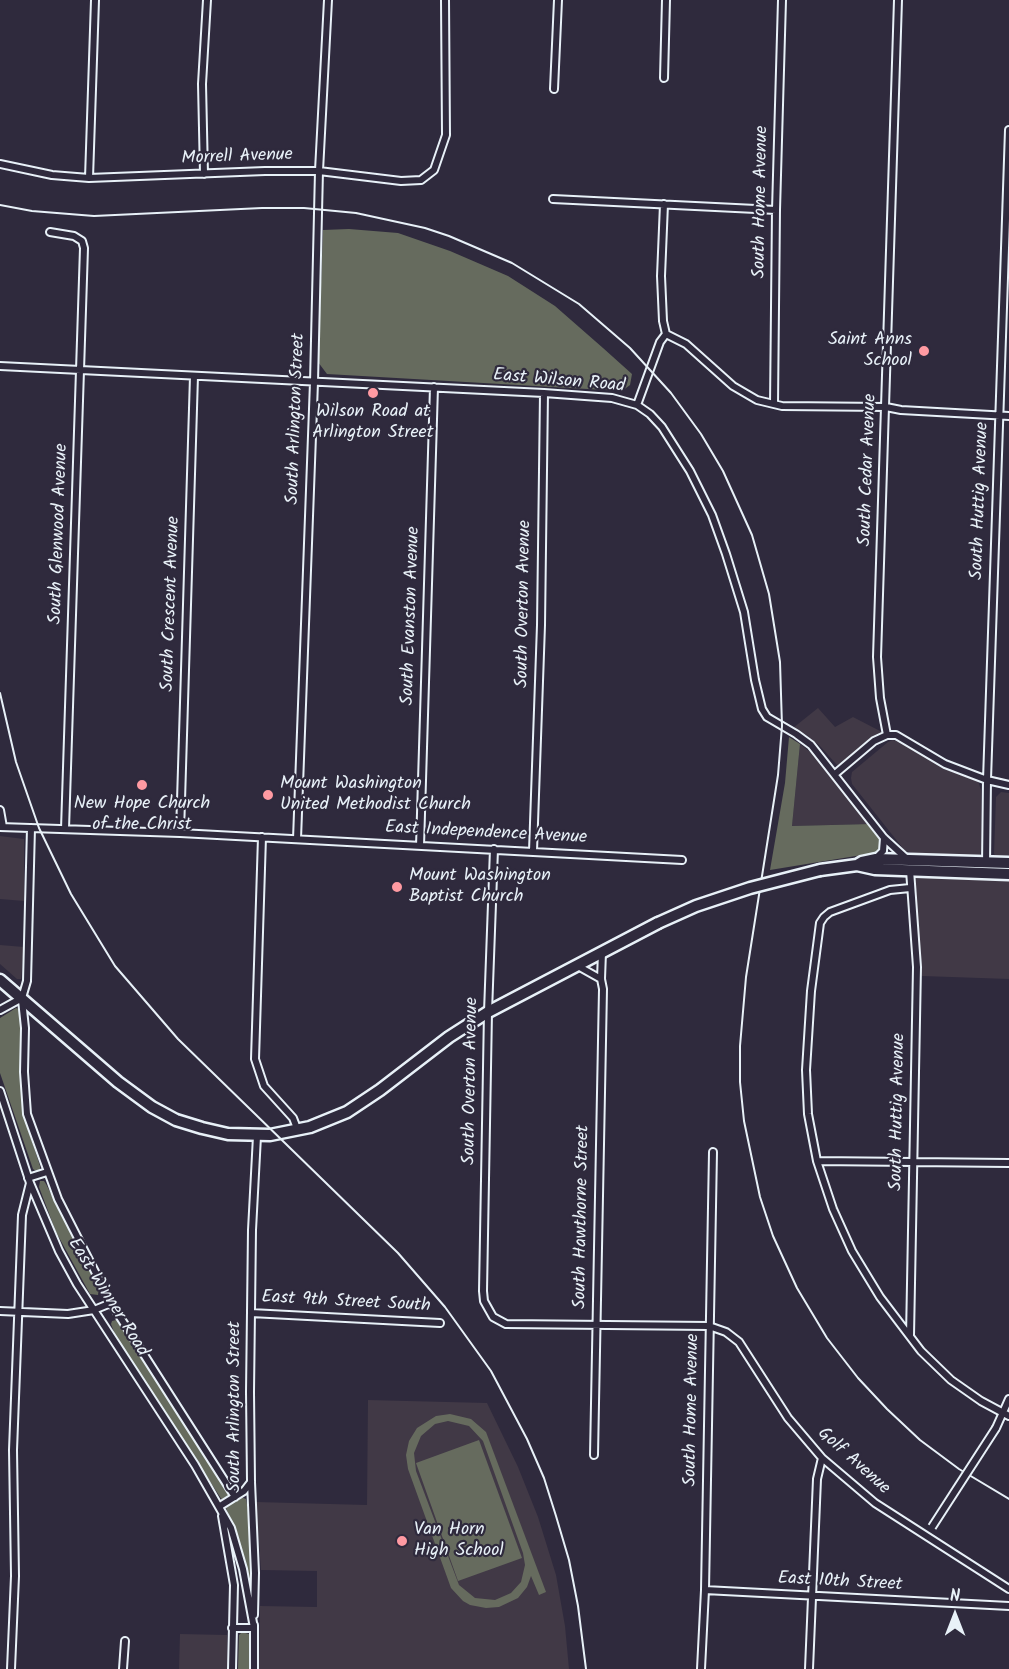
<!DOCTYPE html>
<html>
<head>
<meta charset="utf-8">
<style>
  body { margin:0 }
  #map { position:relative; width:1009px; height:1669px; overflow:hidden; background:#2f2a3d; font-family:Kalam,sans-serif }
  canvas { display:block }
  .north { position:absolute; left:925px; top:1585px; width:60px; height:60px; -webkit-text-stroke:4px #2f2a3d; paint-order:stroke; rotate:0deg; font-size:16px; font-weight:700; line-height:24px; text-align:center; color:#e8f1f8 }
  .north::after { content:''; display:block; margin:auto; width:21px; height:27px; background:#e8f1f8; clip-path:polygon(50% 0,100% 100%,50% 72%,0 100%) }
</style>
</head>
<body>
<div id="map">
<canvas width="1009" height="1669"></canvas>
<div class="north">N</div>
</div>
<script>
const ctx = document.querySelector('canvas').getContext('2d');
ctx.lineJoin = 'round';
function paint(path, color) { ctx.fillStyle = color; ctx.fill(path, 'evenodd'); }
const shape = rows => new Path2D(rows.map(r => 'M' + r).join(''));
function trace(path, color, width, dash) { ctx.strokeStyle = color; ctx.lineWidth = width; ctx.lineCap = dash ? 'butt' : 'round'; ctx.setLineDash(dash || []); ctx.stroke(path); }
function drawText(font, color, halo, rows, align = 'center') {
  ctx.font = font + ' Kalam,sans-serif'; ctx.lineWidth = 4.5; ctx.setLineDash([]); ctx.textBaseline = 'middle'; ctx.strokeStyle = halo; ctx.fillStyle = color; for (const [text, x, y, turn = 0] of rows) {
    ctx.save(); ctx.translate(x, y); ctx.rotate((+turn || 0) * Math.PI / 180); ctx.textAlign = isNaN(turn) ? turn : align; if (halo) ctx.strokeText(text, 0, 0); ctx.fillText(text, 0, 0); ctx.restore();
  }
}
paint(shape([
  [818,708,835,727,853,717,882,732,841,764,837,765,819,745,805,734,793,728],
  [893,740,900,742,944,768,978,781,981,790,981,850,980,855,975,857,922,855,905,851,852,784,851,778,852,772,888,742],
  [800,744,814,755,870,824,792,826],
  [1001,792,1009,793,1009,859,999,859,994,854,996,797],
  [0,836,24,839,24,901,0,899],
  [918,875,1009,879,1009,979,922,976,914,885,914,878],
  [0,945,24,947,21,979,17,979,0,964],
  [368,1400,487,1403,518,1467,538,1517,556,1575,565,1626,569,1669,259,1669,260,1606,317,1607,317,1571,261,1570,256,1502,367,1505],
  [180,1634,227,1635,227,1669,179,1669]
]), '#413946');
paint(shape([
  [349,229,398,233,450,251,508,276,555,306,603,348,632,374,630,385,622,391,327,374,318,362,323,230],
  [789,737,800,744,792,826,870,824,883,842,881,849,874,853,770,870,785,783],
  [16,1008,19,1009,20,1014,22,1100,25,1120,40,1166,40,1170,36,1171,33,1169,0,1073,0,1018],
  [40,1181,44,1181,46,1184,98,1287,99,1291,98,1295,90,1294,56,1232,39,1187],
  [116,1320,196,1441,228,1494,228,1498,222,1500,116,1337,111,1324,112,1321],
  [450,1414,471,1419,486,1432,546,1592,539,1595,531,1576,527,1587,518,1598,499,1607,486,1608,470,1605,463,1601,451,1588,408,1469,406,1455,409,1441,417,1428,436,1416],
  [448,1421,469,1426,483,1441,523,1553,525,1565,521,1582,511,1593,495,1600,475,1598,459,1585,416,1471,414,1453,421,1436,435,1424],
  [479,1440,522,1558,458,1581,416,1463],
  [241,1497,246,1499,248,1510,252,1569,251,1604,248,1577,242,1552,226,1508,227,1506],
  [242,1632,249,1634,249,1669,238,1669,239,1635]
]), '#666b5e');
const minor = shape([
  [664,78,666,0],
  [554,89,558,0],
  [0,164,52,175,89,178,265,171,319,171,401,181,421,180,434,170,446,135,445,0],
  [204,174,202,84,207,0],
  [89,178,95,0],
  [553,199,776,210],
  [50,232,74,236,82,241,84,248,65,829],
  [666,334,686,344,733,386,757,400,782,406,886,407,901,410,1009,416],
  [0,366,544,393,612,398,637,405,650,414,662,427,690,471,712,515,726,554,744,612,755,680,762,709,767,717,796,734,811,745,884,838,907,859],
  [774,404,776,210,782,0],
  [637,405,660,342,666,334,663,321,661,276,664,204],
  [887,735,880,698,877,657,898,0],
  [835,774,874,741,887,735,896,735,945,764,987,780,1009,785],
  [0,810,3,827],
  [0,827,180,833,682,860],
  [180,833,194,376],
  [262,837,255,1059,264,1086,293,1118,298,1131],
  [297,839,314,382,319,171,328,0],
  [420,846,434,387],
  [494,849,488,1012,483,1291,484,1301,493,1317,506,1324,709,1326,726,1332,739,1342,788,1418,822,1458,875,1503,1009,1589],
  [533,851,541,625,544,393],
  [876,858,883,851,884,838],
  [986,864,987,780,1009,130],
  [910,870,917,967,910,1336],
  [910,888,890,890,830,912,824,917,820,923,811,991,806,1070,808,1114,817,1161,833,1209,852,1251,880,1297,921,1351,951,1380,981,1401,1009,1416],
  [576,965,601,979],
  [22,1000,25,1028,24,1072,27,1114,58,1199,111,1303,235,1497],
  [0,1010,22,998,27,981,31,828],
  [0,1091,30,1183,59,1251,77,1284,195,1465,231,1528,243,1569,254,1628],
  [817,1161,1009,1163],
  [28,1178,47,1172],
  [0,1311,68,1314,94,1310,111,1303],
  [251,1313,440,1323],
  [996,1428,1009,1399],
  [594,1455,603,989,601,979,602,952],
  [220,1506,244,1491,251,1482],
  [222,1516,234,1585,232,1669],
  [705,1590,1009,1606],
  [254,1615,255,1573,251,1482,250,1392,252,1230,257,1136],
  [232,1628,254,1628],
  [11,1669,15,1576,13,1450,22,1215,30,1183],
  [123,1669,125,1641],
  [254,1669,254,1625],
  [701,1669,705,1590,713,1152],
  [809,1669,817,1479,822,1458]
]);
const primary = shape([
  [857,865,862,862,876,859,1009,863],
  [820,870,857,865,875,869,1009,874],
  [0,980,118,1082,152,1107,176,1120,202,1128,228,1134,270,1135,310,1127,347,1112,380,1090,449,1037,488,1012,658,923]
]);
trace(minor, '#e8f1f8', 10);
trace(primary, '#e8f1f8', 15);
trace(minor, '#2f2a3d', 6);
trace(primary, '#2f2a3d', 10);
trace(shape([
  [0,205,32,211,94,216,262,208,304,208,356,213,425,228,449,236,512,263,579,304,630,348,671,393,701,434,723,471,752,535,769,594,780,662,782,726,778,775,746,977,740,1046,740,1082,744,1121,760,1197,773,1236,797,1288,827,1338,858,1378,887,1409,920,1440,959,1469,1009,1499],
  [0,693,16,762,39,828,71,894,115,966,178,1039,398,1253,445,1307,491,1371,527,1439,544,1478,556,1516,569,1560,578,1606,586,1669]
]), '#e8f1f8', 2);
const minorBridge = shape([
  [932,1527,996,1428]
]);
const primaryBridge = shape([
  [658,923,696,906,750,888,820,870]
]);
trace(minorBridge, '#e8f1f8', 10, []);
trace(primaryBridge, '#e8f1f8', 15, []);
trace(minorBridge, '#2f2a3d', 6);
trace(primaryBridge, '#2f2a3d', 10);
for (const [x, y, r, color] of [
  [924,351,6,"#ff9aa2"],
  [373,393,6,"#ff9aa2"],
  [142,785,6,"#ff9aa2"],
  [268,795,6,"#ff9aa2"],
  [397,887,6,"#ff9aa2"],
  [402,1541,6,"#ff9aa2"]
]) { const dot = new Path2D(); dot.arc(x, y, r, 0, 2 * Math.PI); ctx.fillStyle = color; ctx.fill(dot); trace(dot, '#2f2a3d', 2); }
drawText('18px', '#e8f1f8', '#2f2a3d', [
  ["Morrell Avenue",237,158,-2],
  ["South Home Avenue",762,202,-89],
  ["East Wilson Road",559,382,5],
  ["South Arlington Street",297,419,-88],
  ["South Cedar Avenue",869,470,-88],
  ["South Huttig Avenue",981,501,-88],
  ["South Glenwood Avenue",60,534,-88],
  ["South Crescent Avenue",172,604,-88],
  ["South Overton Avenue",525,604,-89],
  ["South Evanston Avenue",412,616,-88],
  ["East Independence Avenue",486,834,3],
  ["South Overton Avenue",472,1081,-89],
  ["South Huttig Avenue",899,1112,-89],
  ["South Hawthorne Street",583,1217,-89],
  ["East Winner Road",107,1298,58],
  ["East 9th Street South",346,1303,3],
  ["South Arlington Street",236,1407,-90],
  ["South Home Avenue",693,1410,-89],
  ["Golf Avenue",853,1462,42],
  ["East 10th Street",840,1583,3]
]);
drawText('18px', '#e8f1f8', '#2f2a3d', [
  ["Saint Anns",912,341,"right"],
  ["School",912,362,"right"],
  ["Wilson Road at",373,413,"center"],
  ["Arlington Street",373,434,"center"],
  ["Mount Washington",280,785],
  ["United Methodist Church",280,806],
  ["New Hope Church",142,805,"center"],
  ["of the Christ",142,826,"center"],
  ["Mount Washington",409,877],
  ["Baptist Church",409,898],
  ["Van Horn",414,1531],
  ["High School",414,1552]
], 'left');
</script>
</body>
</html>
